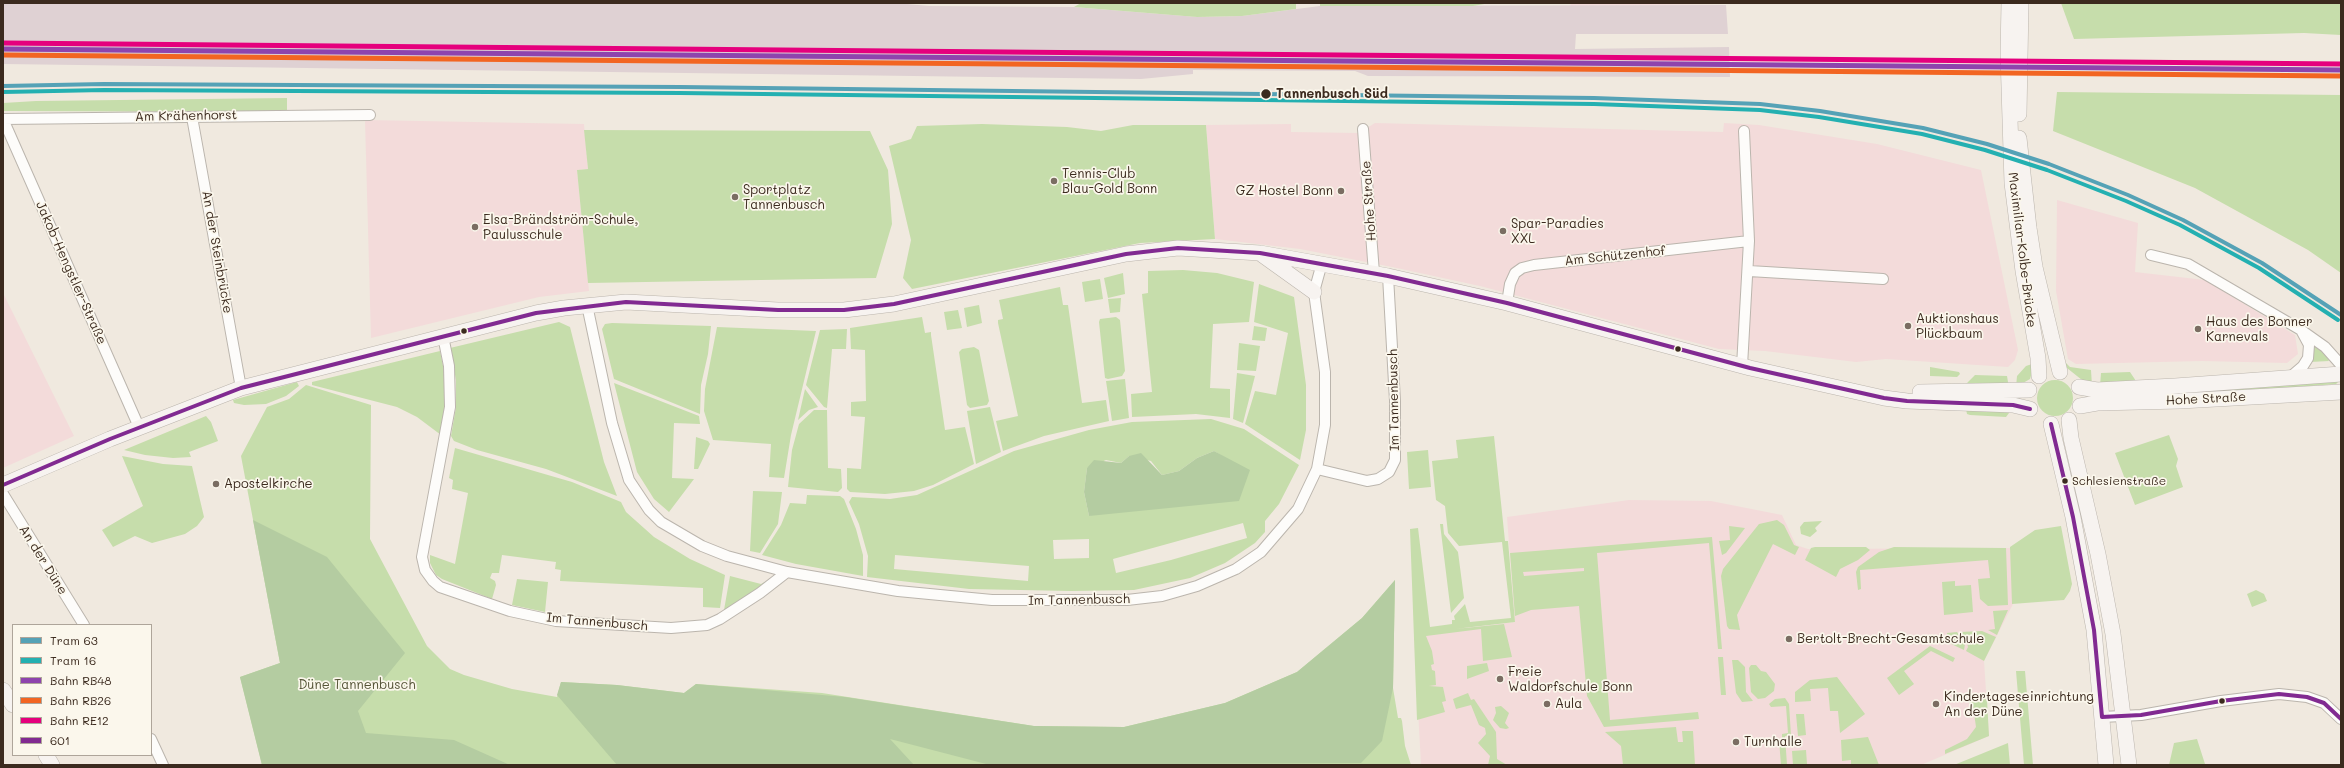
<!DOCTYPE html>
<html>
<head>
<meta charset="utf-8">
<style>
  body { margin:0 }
  #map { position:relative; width:2344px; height:768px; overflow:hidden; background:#f0e9df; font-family:Mali,sans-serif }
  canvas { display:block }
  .frame { position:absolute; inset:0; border:4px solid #3b2a1e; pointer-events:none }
  .legend { position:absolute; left:12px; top:624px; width:140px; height:132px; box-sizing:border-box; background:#fbf7ec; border:1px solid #aea59a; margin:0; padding:5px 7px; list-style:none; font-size:12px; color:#3b2a1e }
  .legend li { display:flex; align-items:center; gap:8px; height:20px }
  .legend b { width:20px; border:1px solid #aea59a }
</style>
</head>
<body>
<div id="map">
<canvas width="2344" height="768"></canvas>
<div class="frame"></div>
<ul class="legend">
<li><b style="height:5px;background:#55a2b6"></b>Tram 63</li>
<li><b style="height:5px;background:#24b0b1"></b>Tram 16</li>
<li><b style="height:5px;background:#8e44ad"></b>Bahn RB48</li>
<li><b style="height:5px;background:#f26522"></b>Bahn RB26</li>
<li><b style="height:5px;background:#e5007d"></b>Bahn RE12</li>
<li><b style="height:5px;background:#812a91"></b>601</li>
</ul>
</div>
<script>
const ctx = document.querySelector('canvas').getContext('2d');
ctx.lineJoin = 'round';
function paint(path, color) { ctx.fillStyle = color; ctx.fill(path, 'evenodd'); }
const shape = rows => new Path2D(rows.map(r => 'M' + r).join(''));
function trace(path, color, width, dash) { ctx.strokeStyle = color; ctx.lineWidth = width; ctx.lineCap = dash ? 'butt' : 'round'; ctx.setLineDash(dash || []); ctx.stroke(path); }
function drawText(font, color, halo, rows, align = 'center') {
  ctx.font = font + ' Mali,sans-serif'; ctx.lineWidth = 3.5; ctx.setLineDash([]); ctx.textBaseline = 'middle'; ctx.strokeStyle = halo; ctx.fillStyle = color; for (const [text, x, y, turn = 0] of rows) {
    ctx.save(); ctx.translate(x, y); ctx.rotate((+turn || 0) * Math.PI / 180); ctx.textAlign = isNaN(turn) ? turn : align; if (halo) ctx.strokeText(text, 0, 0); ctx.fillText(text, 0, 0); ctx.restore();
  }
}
paint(shape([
  [1570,3,1724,3,1725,4,1571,6],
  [365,120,584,124,588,169,577,170,589,291,539,297,371,338],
  [1375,123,1723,132,1724,123,1759,125,1877,144,1981,170,2018,350,2015,360,2008,367,1886,359,1856,362,1765,351,1719,349,1480,286,1392,267,1300,249,1215,239,1206,125,1291,124,1291,132,1359,133],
  [2057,200,2138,223,2135,272,2205,280,2295,335,2298,354,2287,363,2202,361,2076,364,2068,359,2056,291],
  [3,293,74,436,3,468],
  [1629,500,1711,501,1782,515,1796,545,1808,549,2016,548,2013,604,1984,661,1989,736,1921,765,1421,765,1414,634,1515,622,1507,517]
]), '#f3dbda');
paint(shape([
  [3,3,896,3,929,6,1074,7,1197,17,1242,16,1320,6,1726,5,1728,34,1576,34,1575,49,1729,47,1730,77,1368,76,1355,71,1193,70,1193,74,1141,79,3,64]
]), '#dfd1d3');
paint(shape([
  [1081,3,1296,3,1296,9,1242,16,1197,17,1074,7],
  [1320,3,1490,3,1473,6,1320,6],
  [2061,3,2341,3,2341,35,2304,33,2074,39],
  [2057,92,2341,95,2341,273,2308,250,2195,188,2053,131],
  [287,98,287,112,3,111,3,103,36,101],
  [982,124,1067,127,1101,131,1133,125,1206,125,1215,239,1140,243,912,289,903,278,911,240,889,146,911,139,917,126],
  [584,130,870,131,888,170,892,224,876,278,588,283,577,170,588,169],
  [1183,270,1217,273,1254,282,1249,322,1213,324,1210,388,1230,389,1230,418,1196,414,1132,417,1131,394,1152,392,1142,294,1148,293,1148,271],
  [1123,273,1125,294,1108,298,1104,278],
  [1100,279,1103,299,1085,302,1082,282],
  [1259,284,1294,297,1306,385,1306,430,1300,460,1245,424,1255,391,1276,395,1288,333,1254,322],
  [1060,287,1063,305,1068,305,1082,403,1106,400,1109,421,1044,436,1003,451,996,421,1018,416,998,323,998,320,1003,319,999,300],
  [1121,298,1120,312,1110,313,1108,299],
  [979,305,982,323,967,327,964,308],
  [958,310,962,328,947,330,944,312],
  [922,317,925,333,931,332,931,335,945,430,965,427,974,464,933,485,914,491,885,494,850,492,847,489,847,468,861,469,865,417,851,416,851,402,866,401,865,350,851,349,850,328],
  [1116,317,1120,320,1125,371,1122,376,1108,379,1105,378,1099,322,1100,319],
  [559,322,570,327,604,462,617,496,546,469,477,450,454,441,451,436,456,407,456,380,450,348],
  [612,323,711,326,708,354,701,385,700,414,614,379,602,329,605,324],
  [1254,326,1267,328,1265,341,1252,340],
  [717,327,816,331,791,435,784,478,769,477,771,444,713,440,704,411,705,389],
  [847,329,846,349,832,349,827,408,824,407,806,385,820,330],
  [1239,343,1260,346,1256,371,1237,370],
  [2314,344,2324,352,2329,361,2310,362],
  [974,347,979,350,989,401,987,405,970,408,967,405,959,352,962,349],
  [440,351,448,390,441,435,417,417,397,407,312,385,312,382],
  [2065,362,2070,367,2091,370,2092,386,2087,384,2067,368],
  [2035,363,2030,379,2016,387,2017,376,2026,366],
  [1930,367,1959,372,1960,374,1957,377,1930,376],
  [2130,372,2136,381,2100,386,2101,373],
  [1237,373,1255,376,1243,423,1233,419],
  [1975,375,2007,376,2009,388,1966,384],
  [1125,379,1129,418,1112,421,1106,381],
  '2037 398a18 18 0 1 1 36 0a18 18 0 1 1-36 0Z',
  [2339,381,2336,384,2202,394,2100,393],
  [297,382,299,386,286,396,266,404,244,405,234,403,233,400],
  [614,383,699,416,700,424,674,423,672,478,694,479,669,512,654,499,637,472],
  [306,385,371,405,370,539,427,646,450,669,464,675,512,689,557,697,561,682,617,685,684,693,696,684,822,693,1034,726,1124,727,1225,703,1297,672,1362,618,1395,580,1393,688,1398,718,1401,718,1402,721,1405,746,1411,765,262,765,240,677,280,663,241,456,267,407,289,399],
  [805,389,818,407,809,410,798,420],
  [990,407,1001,452,976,464,967,411],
  [1966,409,2009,409,2009,413,2006,417,1970,415,1967,414],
  [814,410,827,410,828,468,841,469,842,488,838,492,788,487,792,450,799,424],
  [206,416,211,422,218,441,189,452,191,457,173,458,145,455,124,450],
  [1211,419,1244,429,1299,465,1279,504,1265,521,1265,532,1255,543,1225,563,1190,578,1134,590,1071,591,969,589,867,577,868,556,859,524,849,502,852,497,890,499,917,495,1014,451,1089,430,1132,422],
  [1214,451,1227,459,1089,516,1084,492,1087,468,1106,460,1121,463,1129,456,1151,461,1162,475,1179,471,1197,458],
  [1243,523,1247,538,1171,560,1116,573,1113,559],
  [1089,539,1089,558,1054,559,1053,540],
  [895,555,1029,566,1028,581,894,569],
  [2169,435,2178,459,2176,466,2183,487,2135,505,2115,453],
  [1494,436,1505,541,1508,541,1515,622,1455,629,1504,624,1512,657,1483,661,1481,629,1426,636,1432,651,1434,664,1431,665,1432,670,1435,671,1436,685,1429,686,1443,687,1446,701,1442,702,1445,712,1417,720,1410,529,1418,528,1430,627,1452,624,1452,620,1455,620,1454,616,1465,604,1470,622,1511,618,1502,542,1459,546,1448,533,1445,506,1436,500,1432,461,1458,458,1456,440],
  [696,437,708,441,710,444,698,469,694,469],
  [455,448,572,482,621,502,626,512,654,537,690,559,725,575,720,608,703,607,703,588,560,581,561,570,555,569,556,562,502,555,499,573,492,573,490,578,495,581,496,585,492,599,442,579,436,575,430,563,430,555,455,564,468,493,452,489,453,480,449,478],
  [1428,450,1431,487,1409,489,1407,452],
  [122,456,163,464,192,466,204,517,197,526,185,534,152,543,135,536,113,547,102,530,143,506],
  [753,491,782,492,778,524,760,553,750,551],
  [807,495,840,496,844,499,856,529,863,555,863,576,796,564,762,555,781,525,790,503,806,504],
  [1777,520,1784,525,1794,545,1799,547,1795,555,1773,544,1737,615,1740,630,1729,629,1727,626,1721,576,1723,569,1759,524],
  [1822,521,1815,528,1817,531,1810,537,1801,534,1800,527,1804,522],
  [1440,524,1443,524,1444,534,1458,552,1464,598,1451,613],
  [1729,526,1745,528,1726,553,1722,555,1719,541,1730,540],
  [2061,526,2072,584,2070,591,2064,600,2012,604,2010,547,2035,530],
  [1712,537,1722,649,1718,649,1709,543,1597,553,1610,720,1698,712,1699,719,1604,727,1587,696,1579,606,1531,610,1515,616,1510,553],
  [1584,568,1584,571,1524,576,1523,572],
  [1815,547,1866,547,1870,550,1858,560,1840,569,1836,577,1805,560,1811,548],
  [1894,547,2006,548,2008,605,1988,606,1980,599,1978,579,1990,578,1988,560,1860,570,1861,589,1858,590,1856,572,1858,567,1879,552],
  [730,576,761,584,772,578,750,595,724,610],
  [517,579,548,582,545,612,512,605],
  [1955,581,1955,586,1971,585,1973,612,1944,615,1942,582],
  [2256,590,2264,594,2267,601,2252,607,2247,594],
  [2008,610,1997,635,1988,630,1995,629,1993,611],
  [1982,631,1996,637,1984,661,1966,651,1968,647,1967,643,1960,632],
  [1957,632,1965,644,1964,650,1947,642,1947,633],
  [1930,646,1955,658,1953,662,1931,651,1904,671,1914,684,1899,695,1887,678],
  [1718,657,1723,657,1726,695,1721,695],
  [1732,660,1738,660,1745,667,1746,692,1753,701,1742,702,1736,693],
  [1487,663,1489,671,1467,679,1467,666],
  [1751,665,1756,665,1761,671,1766,672,1775,684,1774,691,1765,698,1758,699,1751,692,1749,668],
  [2016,671,2025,671,2033,765,2024,765],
  [1837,677,1865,714,1840,733,1838,711,1830,711,1828,688,1810,689,1811,701,1795,702,1795,692,1810,680],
  [1468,693,1471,700,1474,699,1496,732,1497,759,1507,765,1488,765,1490,756,1478,743,1486,734,1485,728,1479,725,1471,705,1456,709,1453,699],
  [1974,693,1987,700,1989,736,1945,754,1945,750,1967,739,1976,727,1974,713,1969,703],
  [1785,698,1789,704,1791,736,1785,736,1787,765,1781,765,1779,740,1782,739,1782,734,1788,733,1786,706,1771,707,1769,704,1775,699],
  [1501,706,1509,713,1505,723,1509,728,1506,729,1500,728,1493,720,1496,713,1495,707],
  [1796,714,1804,714,1806,735,1798,736],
  [1676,727,1678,742,1683,742,1682,731,1693,731,1695,765,1623,765,1621,746,1605,732],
  [1868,737,1879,765,1851,765,1851,760,1842,761,1841,740],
  [2197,739,2205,764,2169,765,2174,743],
  [2008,743,2010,765,1954,765],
  [1806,750,1807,764,1793,765,1792,751]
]), '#c6ddab');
paint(shape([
  [1214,451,1250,470,1239,501,1089,516,1084,492,1087,468,1094,460,1121,463,1129,456,1141,453,1162,475,1179,471,1197,458],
  [253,520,327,557,405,653,358,711,366,733,454,740,510,765,262,765,240,677,280,663],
  [1395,580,1393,688,1382,741,1361,763,990,765,890,739,914,765,617,765,557,695,561,682,617,685,684,693,696,684,845,697,1034,726,1124,727,1225,703,1297,672,1362,618]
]), '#b4cca1');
const street = shape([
  [192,117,241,388],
  [1363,129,1374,273],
  [2151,255,2188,264,2301,330,2325,347,2341,365],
  [1749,271,1883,279],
  [1507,303,1510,284,1515,273,1522,268,1534,265,1749,241],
  [587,305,612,423,629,480,649,510,661,522,702,546,727,556,787,572,898,591,992,600,1127,600,1162,596,1197,586,1236,569,1261,552,1298,509,1317,469,1325,425,1325,372,1314,292,1322,263],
  [443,336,449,366,450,407,422,557,425,570,433,581,440,587,510,611,556,621,671,628,707,625,720,619,760,593,787,572],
  [1742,366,1749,241,1744,131],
  [2289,378,2303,366,2308,358,2309,345,2302,332],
  [139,427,3,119,370,115],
  [1317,469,1367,481,1378,479,1389,472,1395,460,1395,401,1388,276],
  [3,494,84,625],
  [2102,717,2141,715,2221,701,2279,694,2307,697,2324,703,2341,719],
  [151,739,163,765]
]);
const secondary = shape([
  [2009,3,2008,55,2012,183,2023,271,2038,358,2039,376],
  [2019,114,2021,3],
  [2019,138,2029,228,2035,267,2060,372],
  [1261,254,1314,292],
  [2079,387,2097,390,2175,386,2341,374],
  [1920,392,2029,390],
  [2080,406,2097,403,2180,401,2341,392],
  [2069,420,2071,438,2098,554,2113,634,2129,765],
  [2051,424,2073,517,2094,630,2106,765],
  [3,485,110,439,241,388,536,313,564,308,626,302,778,310,844,310,894,304,1126,254,1178,248,1260,253,1388,276,1507,303,1750,368,1884,398,1907,401,2013,405,2030,409],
  [3,690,13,705],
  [46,755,52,765]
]);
trace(street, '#bbb5ad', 12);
trace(secondary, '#bbb5ad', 16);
trace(street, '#fdfcfa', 10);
trace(secondary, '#f7f3f0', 15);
trace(shape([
  [2051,424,2073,517,2094,630,2102,717,2141,715,2221,701,2279,694,2307,697,2324,703,2341,719],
  [3,485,110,439,241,388,536,313,626,302,778,310,844,310,894,304,1126,254,1178,248,1260,253,1388,276,1507,303,1750,368,1884,398,1907,401,2013,405,2030,409]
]), '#812a91', 4);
trace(shape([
  [3,49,2341,70]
]), '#8e44ad', 5);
trace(shape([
  [3,55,2341,76]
]), '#f26522', 5);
trace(shape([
  [3,43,2341,64]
]), '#e5007d', 5);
trace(shape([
  [3,86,104,84,680,87,1594,98,1760,104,1820,111,1923,128,1987,144,2049,164,2128,195,2183,220,2262,263,2341,315]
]), '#55a2b6', 4);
trace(shape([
  [3,92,104,90,680,93,1594,104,1760,110,1819,117,1922,134,1985,150,2047,170,2126,201,2180,225,2259,268,2338,320]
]), '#24b0b1', 4);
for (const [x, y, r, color] of [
  [1266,94,5.5,"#3b2a1e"],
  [1054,181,4,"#7a6d62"],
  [1341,191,4,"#7a6d62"],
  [735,197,4,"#7a6d62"],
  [475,227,4,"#7a6d62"],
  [1503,231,4,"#7a6d62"],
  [1908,326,4,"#7a6d62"],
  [2198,329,4,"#7a6d62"],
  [464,331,3.5,"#3b2a1e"],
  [1678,349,3.5,"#3b2a1e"],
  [2065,481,3.5,"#3b2a1e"],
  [216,484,4,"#7a6d62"],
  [1789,639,4,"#7a6d62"],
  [1500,679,4,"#7a6d62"],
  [2222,701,3.5,"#3b2a1e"],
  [1547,704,4,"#7a6d62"],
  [1936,704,4,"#7a6d62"],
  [1736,742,4,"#7a6d62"]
]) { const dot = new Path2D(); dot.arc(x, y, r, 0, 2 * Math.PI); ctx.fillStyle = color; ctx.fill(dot); trace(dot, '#fbf7ec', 1.5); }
drawText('12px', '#3b2a1e', '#fbf7ec', [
  ["Schlesienstraße",2072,481]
], 'left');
drawText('bold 13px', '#3b2a1e', '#fbf7ec', [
  ["Tannenbusch Süd",1276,94]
], 'left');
drawText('13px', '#3b2a1e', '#fbf7ec', [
  ["Am Krähenhorst",186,116,-1],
  ["Hohe Straße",1369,201,-94],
  ["Maximilian-Kolbe-Brücke",2022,250,83],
  ["An der Steinbrücke",217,252,80],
  ["Am Schützenhof",1615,256,-6],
  ["Jakob-Hengstler-Straße",71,273,66],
  ["Hohe Straße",2206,399,-3],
  ["Im Tannenbusch",1394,400,-91],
  ["An der Düne",43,560,58],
  ["Im Tannenbusch",1079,600,-1],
  ["Im Tannenbusch",597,622,5]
]);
drawText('13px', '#3b2a1e', '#fbf7ec', [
  ["Tennis-Club",1062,174],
  ["Blau-Gold Bonn",1062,189],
  ["Sportplatz",743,190],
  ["Tannenbusch",743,205],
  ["GZ Hostel Bonn",1333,191,"right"],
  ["Elsa-Brändström-Schule,",483,220],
  ["Paulusschule",483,235],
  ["Spar-Paradies",1511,224],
  ["XXL",1511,239],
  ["Auktionshaus",1916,319],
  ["Plückbaum",1916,334],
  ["Haus des Bonner",2206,322],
  ["Karnevals",2206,337],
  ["Apostelkirche",224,484],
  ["Bertolt-Brecht-Gesamtschule",1797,639],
  ["Freie",1508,672],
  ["Waldorfschule Bonn",1508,687],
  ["Kindertageseinrichtung",1944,697],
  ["An der Düne",1944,712],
  ["Aula",1555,704],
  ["Turnhalle",1744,742]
], 'left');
drawText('13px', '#555437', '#fbf7ec', [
  ["Düne Tannenbusch",357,685]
]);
</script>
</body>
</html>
